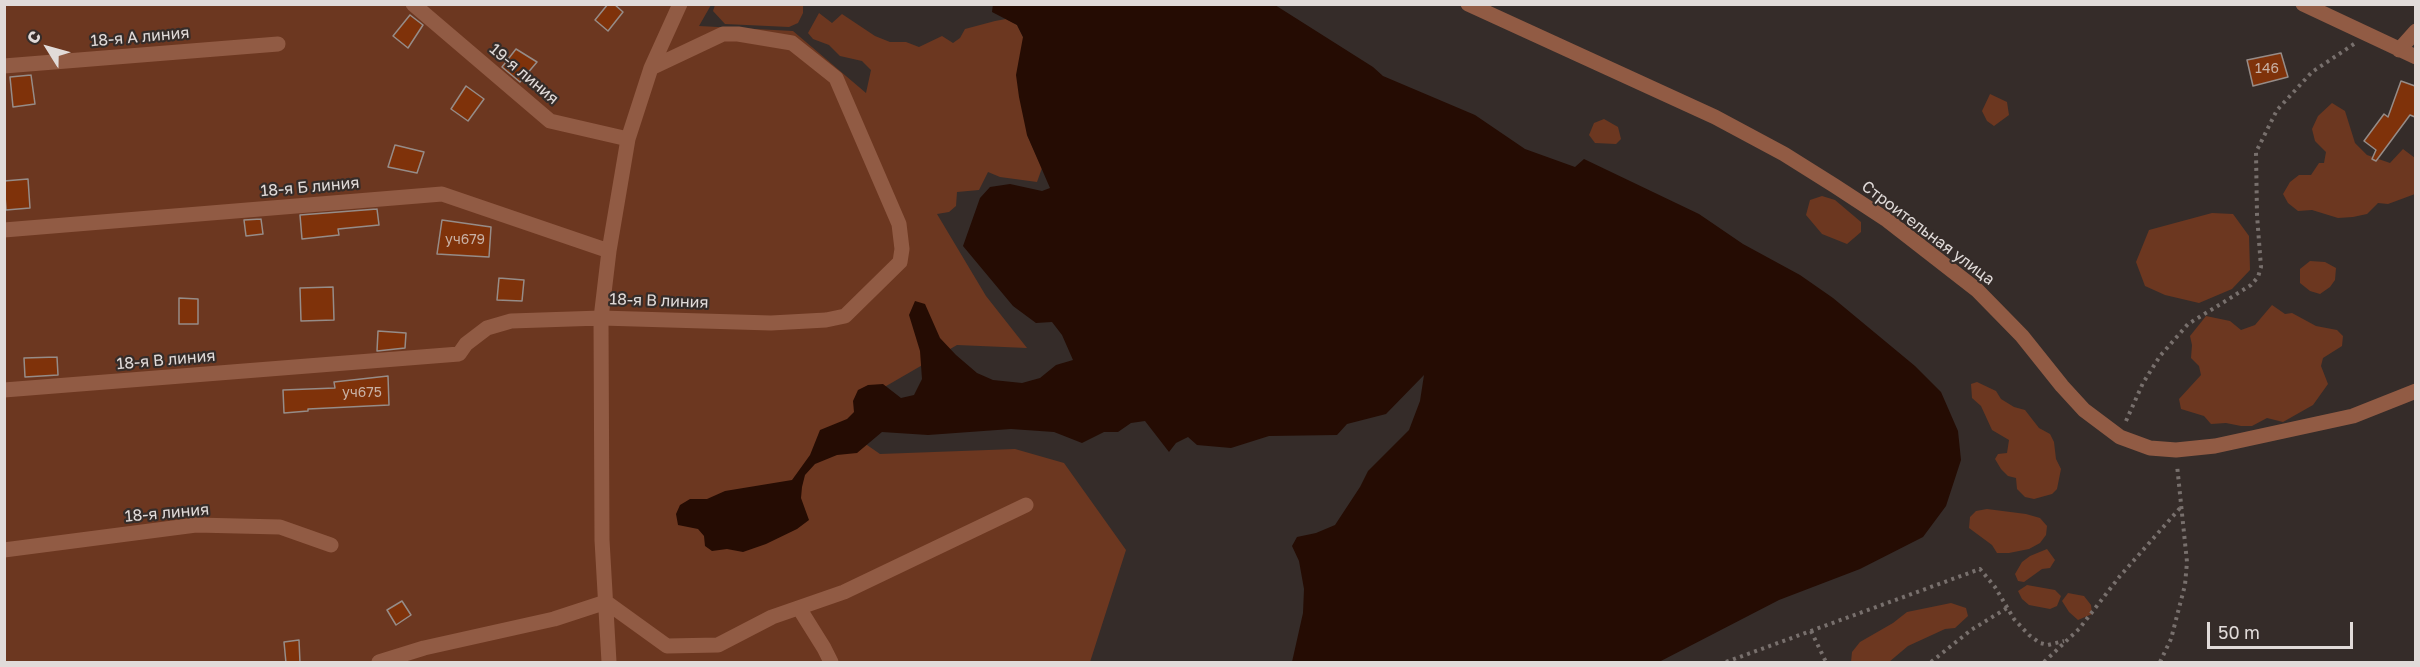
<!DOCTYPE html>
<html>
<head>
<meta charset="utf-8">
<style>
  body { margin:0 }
  #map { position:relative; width:2420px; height:667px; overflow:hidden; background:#352c29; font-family:"Golos Text",sans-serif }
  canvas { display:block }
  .frame { position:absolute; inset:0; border:6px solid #e1dbd9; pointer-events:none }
  .north { position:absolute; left:18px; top:18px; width:60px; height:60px; -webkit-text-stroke:4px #352c29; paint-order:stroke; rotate:307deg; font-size:16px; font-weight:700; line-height:24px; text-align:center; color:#e1dbd9 }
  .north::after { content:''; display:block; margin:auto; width:21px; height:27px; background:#e1dbd9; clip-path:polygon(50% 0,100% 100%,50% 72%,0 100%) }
  .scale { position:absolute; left:2207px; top:622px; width:146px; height:27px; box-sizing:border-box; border:3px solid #e1dbd9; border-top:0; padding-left:8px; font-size:18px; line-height:21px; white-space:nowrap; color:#e1dbd9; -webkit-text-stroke:4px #352c29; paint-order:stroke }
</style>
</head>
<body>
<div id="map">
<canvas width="2420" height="667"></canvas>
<div class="frame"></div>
<div class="north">С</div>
<div class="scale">50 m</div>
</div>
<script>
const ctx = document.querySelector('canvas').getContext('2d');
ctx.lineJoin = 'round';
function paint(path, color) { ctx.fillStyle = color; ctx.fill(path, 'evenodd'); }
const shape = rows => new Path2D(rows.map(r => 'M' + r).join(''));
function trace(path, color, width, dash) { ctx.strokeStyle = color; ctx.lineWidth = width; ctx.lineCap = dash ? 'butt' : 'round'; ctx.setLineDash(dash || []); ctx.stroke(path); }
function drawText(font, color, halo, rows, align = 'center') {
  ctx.font = font + ' "Golos Text",sans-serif'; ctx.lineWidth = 4.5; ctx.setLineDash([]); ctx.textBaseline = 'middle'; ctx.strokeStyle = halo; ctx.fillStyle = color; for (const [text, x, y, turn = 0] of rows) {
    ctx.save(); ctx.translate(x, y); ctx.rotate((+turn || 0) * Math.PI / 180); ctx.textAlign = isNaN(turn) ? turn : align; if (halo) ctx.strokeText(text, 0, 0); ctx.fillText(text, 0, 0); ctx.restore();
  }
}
paint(shape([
  [4,5,711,5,699,26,793,31,866,93,871,70,862,61,840,56,829,45,813,39,808,33,819,13,832,23,842,14,875,36,890,42,906,42,919,47,942,36,953,43,960,38,965,29,995,21,1006,19,1017,25,1023,37,1027,135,1042,168,1037,182,1000,177,988,172,979,190,957,192,956,206,949,212,937,214,986,296,1027,348,957,345,881,389,841,427,880,454,1015,449,1064,463,1126,550,1090,662,5,662],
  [715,5,715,4,803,5,803,13,798,23,789,27,725,24,713,11],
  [1990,94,2007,102,2009,115,1994,126,1987,121,1982,111],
  [2332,103,2345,111,2355,143,2367,155,2390,163,2403,149,2415,158,2415,194,2388,204,2378,203,2367,214,2353,217,2338,218,2312,210,2298,211,2288,203,2283,194,2290,182,2299,175,2311,175,2319,163,2324,163,2326,152,2315,141,2312,129,2318,116],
  [1604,119,1618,127,1621,139,1616,144,1595,143,1589,135,1594,123],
  [1822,196,1835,200,1861,222,1861,232,1847,244,1822,234,1806,215,1810,200],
  [2212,213,2233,214,2249,236,2250,270,2232,289,2199,303,2165,295,2145,286,2136,262,2149,230],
  [2310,261,2325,262,2336,268,2335,280,2330,287,2320,294,2310,291,2300,283,2300,269],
  [2272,305,2285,314,2292,313,2316,326,2337,330,2343,336,2342,346,2323,358,2321,366,2328,384,2313,405,2283,422,2267,418,2252,426,2241,426,2226,423,2211,424,2204,416,2181,409,2179,399,2201,375,2199,366,2191,358,2192,345,2190,336,2206,316,2230,321,2241,330,2255,325],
  [1977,382,1996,391,2001,399,2014,407,2025,410,2039,428,2050,434,2054,442,2056,459,2061,469,2057,489,2052,494,2034,499,2025,497,2017,489,2016,478,2008,476,2001,469,1995,459,1998,454,2007,453,2009,440,1992,430,1981,406,1972,398,1971,384],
  [1987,509,2026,514,2040,518,2047,526,2046,535,2040,543,2029,549,2009,553,1997,553,1992,545,1969,528,1970,517,1976,511],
  [2047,549,2055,560,2050,568,2042,569,2024,582,2018,581,2015,574,2022,562,2030,556],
  [2027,585,2055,590,2061,596,2057,606,2050,609,2029,605,2022,599,2018,591],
  [2068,593,2084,596,2091,605,2092,614,2078,620,2069,612,2062,601],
  [1951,603,1966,608,1968,616,1955,628,1945,629,1908,646,1889,662,1851,662,1852,652,1860,642,1893,623,1907,612]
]), '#6c3720');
paint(shape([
  [993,4,1275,5,1373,67,1383,76,1475,115,1525,149,1575,167,1584,159,1699,214,1743,244,1800,275,1833,298,1915,366,1941,392,1958,431,1961,460,1946,506,1923,537,1860,569,1779,600,1659,662,1292,662,1303,613,1304,589,1299,561,1292,546,1297,537,1316,533,1335,525,1360,487,1368,471,1409,430,1420,401,1424,375,1386,414,1347,424,1337,435,1269,436,1231,448,1197,445,1188,437,1176,443,1169,452,1145,421,1131,423,1118,432,1104,432,1082,443,1054,432,1011,429,928,435,882,432,857,453,837,455,815,464,805,475,802,487,801,498,809,520,797,529,766,544,743,552,727,549,712,551,705,546,704,536,698,529,678,525,676,514,680,505,690,499,707,499,725,491,792,480,810,455,820,430,847,419,854,412,853,401,858,390,868,385,883,384,901,398,914,395,922,379,920,351,909,315,915,301,925,304,940,338,956,355,977,373,993,380,1022,383,1040,378,1056,365,1073,360,1062,335,1052,322,1036,323,1013,306,963,246,980,198,990,187,1010,184,1042,191,1050,188,1027,135,1019,97,1016,75,1023,37,1017,25,992,12]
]), '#250c03');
const building = shape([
  [608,4,614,4,623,12,608,31,595,20,608,4],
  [410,15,423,25,408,48,393,36,410,15],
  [516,49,537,62,520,82,502,67,516,49],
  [2281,53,2288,77,2253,86,2247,60,2281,53],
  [31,75,35,104,13,107,10,77,31,75],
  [2401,81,2415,86,2415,117,2410,115,2376,161,2372,159,2376,150,2364,141,2384,114,2388,117,2401,81],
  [466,86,484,99,468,121,451,109,466,86],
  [395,145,424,152,417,173,388,167,395,145],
  [28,179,30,208,6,210,4,181,28,179],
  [377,209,379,225,338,229,339,235,302,239,300,215,377,209],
  [261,219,263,234,246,236,244,220,261,219],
  [442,220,491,227,489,257,437,254,442,220],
  [499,278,524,280,522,301,497,300,499,278],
  [333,287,334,320,301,321,300,288,333,287],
  [179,298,198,299,198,324,179,324,179,298],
  [378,331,406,333,405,348,377,351,378,331],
  [57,357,58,375,25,377,24,358,57,357],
  [388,376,389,405,308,409,308,411,284,413,283,390,335,388,334,382,388,376],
  [402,601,411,615,396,625,387,610,402,601],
  [299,640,300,663,286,663,284,642,299,640]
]);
paint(building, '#7f320a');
trace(building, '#968c88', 1.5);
trace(shape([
  [2126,421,2143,383,2160,356,2188,324,2224,302,2251,285,2258,277,2261,267,2257,215,2256,152,2277,110,2312,72,2354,44],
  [1811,631,1826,662],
  [1726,662,1980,569,1995,587,2014,619,2029,635,2040,643,2048,645,2064,641],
  [1931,662,1971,630,2007,608],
  [2044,662,2079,629,2120,576,2181,507],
  [2160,662,2171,639,2185,585,2187,562,2177,465]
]), '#78706d', 4, [3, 4.5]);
trace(shape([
  [413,4,550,121,628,139],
  [1468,4,1715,117,1784,154,1835,186,1887,220,1977,290,2022,336,2062,386,2084,410,2120,437,2150,448,2176,450,2215,446,2353,416,2416,391],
  [2303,4,2416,57],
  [2399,50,2416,31],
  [4,66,278,44],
  [4,230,442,194,609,251],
  [4,390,459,354,466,344,487,328,511,321,601,318,771,323,826,320,845,316,900,262,902,249,899,224,836,78,792,43,738,34,723,34,651,68],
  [4,550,196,525,280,527,331,545],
  [799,608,824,648,831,662],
  [379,662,424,648,554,619,606,602,667,646,718,645,772,617,844,592,1026,505],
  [609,662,602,540,601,318,609,251,628,139,651,68,680,4]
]), '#915b44', 15);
drawText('14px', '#c8b1a5', null, [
  ["146",2267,69],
  ["уч679",465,240],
  ["уч675",362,393]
]);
drawText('16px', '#e1dbd9', '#352c29', [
  ["18-я А линия",140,37,-5],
  ["19-я линия",524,74,40],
  ["18-я Б линия",310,187,-5],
  ["Строительная улица",1928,233,37],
  ["18-я В линия",659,301,2],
  ["18-я В линия",166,360,-5],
  ["18-я линия",167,513,-5]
]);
</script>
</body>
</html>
